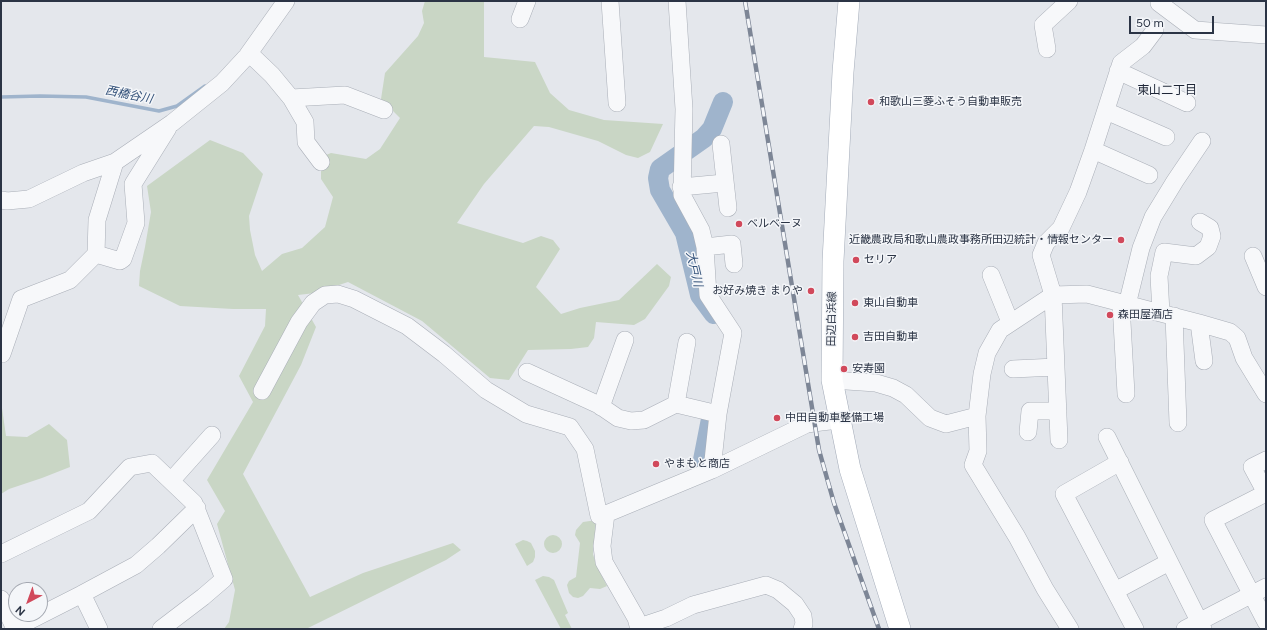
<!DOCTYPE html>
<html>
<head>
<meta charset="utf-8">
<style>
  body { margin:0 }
  #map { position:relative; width:1267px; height:630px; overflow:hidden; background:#e4e7ec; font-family:Figtree,sans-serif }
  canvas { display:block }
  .frame { position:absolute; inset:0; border:2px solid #2b3445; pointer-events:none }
  .north { position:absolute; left:8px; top:582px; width:40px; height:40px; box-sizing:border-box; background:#f4f6f9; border:1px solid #a4a8b1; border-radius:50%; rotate:221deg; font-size:11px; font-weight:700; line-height:16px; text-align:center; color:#2b3445 }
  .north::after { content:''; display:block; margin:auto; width:14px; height:18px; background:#d1495b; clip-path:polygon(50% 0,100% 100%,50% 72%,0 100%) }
  .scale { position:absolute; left:1129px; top:16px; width:85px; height:18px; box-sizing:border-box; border:2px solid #2b3445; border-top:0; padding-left:5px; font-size:12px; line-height:14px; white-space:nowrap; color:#2b3445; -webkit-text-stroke:3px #f4f6f9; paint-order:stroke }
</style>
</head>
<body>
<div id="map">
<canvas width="1267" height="630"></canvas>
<div class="frame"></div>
<div class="north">N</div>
<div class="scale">50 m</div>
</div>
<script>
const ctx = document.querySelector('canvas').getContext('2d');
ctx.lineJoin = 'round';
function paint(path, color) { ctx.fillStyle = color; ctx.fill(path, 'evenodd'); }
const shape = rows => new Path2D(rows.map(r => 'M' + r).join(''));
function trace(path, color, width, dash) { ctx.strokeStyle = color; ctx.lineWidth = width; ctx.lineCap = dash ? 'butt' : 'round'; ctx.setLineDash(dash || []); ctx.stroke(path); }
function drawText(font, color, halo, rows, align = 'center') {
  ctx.font = font + ' Figtree,"Noto Sans JP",sans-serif'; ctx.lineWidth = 3; ctx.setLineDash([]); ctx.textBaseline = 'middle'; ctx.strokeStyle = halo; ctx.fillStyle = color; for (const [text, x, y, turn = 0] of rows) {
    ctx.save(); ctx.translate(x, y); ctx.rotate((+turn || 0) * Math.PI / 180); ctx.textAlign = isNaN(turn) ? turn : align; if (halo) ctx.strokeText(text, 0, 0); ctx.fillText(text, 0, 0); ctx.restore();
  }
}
paint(shape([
  [425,1,484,1,484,57,535,62,550,93,569,110,604,120,663,124,650,152,638,158,626,155,598,141,549,127,534,126,484,184,457,223,523,243,541,236,553,240,560,249,536,287,561,314,580,308,619,300,657,264,671,277,669,286,645,319,634,325,596,322,594,338,588,347,571,349,528,350,509,380,490,378,422,321,348,282,315,293,298,295,316,327,301,365,243,474,310,597,363,573,453,543,461,550,446,560,306,629,224,629,229,622,235,590,217,524,225,511,207,480,253,402,239,376,265,326,266,309,233,309,180,306,139,286,140,271,145,247,151,212,147,186,210,140,243,153,263,174,249,216,250,230,255,255,262,271,282,254,302,248,325,227,333,197,321,179,321,157,331,153,366,159,380,149,400,118,381,99,385,73,418,36,424,23,422,11],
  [1,401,6,436,27,437,49,424,67,440,70,467,42,478,9,489,1,494],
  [590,521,596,521,593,554,596,564,607,586,600,589,590,588,583,596,578,598,573,597,569,593,567,585,569,581,576,577,580,543,575,535,576,530,583,522],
  '544 544a9 9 0 1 1 18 0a9 9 0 1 1-18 0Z',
  [523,540,527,541,531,543,535,551,535,557,533,562,527,566,515,544],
  [543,576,549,577,554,580,568,613,565,615,572,629,561,629,535,580]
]), '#c9d6c5');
trace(shape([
  [1,97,40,96,86,97,159,111,177,106,205,86]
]), '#9fb4cc', 3.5);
trace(shape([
  [714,314,700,295,685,233,660,190,658,178,660,169,704,138,712,129,723,102],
  [703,460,711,419]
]), '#9fb4cc', 20);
const minor = shape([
  [610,1,617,103],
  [677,1,684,109,682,195,701,230,705,247,708,295,733,333,718,414,712,470],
  [1159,1,1159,3,1195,30,1266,35],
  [520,19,527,1],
  [1047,49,1043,25,1069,1],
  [249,53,272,75,291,98,305,122,306,142,321,162],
  [1118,71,1187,103],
  [291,98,345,95,384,110],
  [1106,111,1166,137],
  [721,144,728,208],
  [1093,150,1149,175],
  [681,187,724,183],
  [1,200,7,201,29,199,83,173,115,162,172,123,222,83,247,56,286,1],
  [705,247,732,244,734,264],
  [96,254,120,261,123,259,136,223,133,184,168,128],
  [1253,256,1266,287],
  [991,275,1010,322],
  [1121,304,1126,394],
  [1127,305,1141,248,1153,217,1175,181,1202,141],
  [1161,313,1159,276,1164,252,1196,256,1208,247,1212,236,1210,228,1200,222],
  [1174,316,1178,423],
  [1199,323,1204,361],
  [2,354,21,299,70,280,96,254,97,220,115,162],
  [1013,369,1056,367],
  [527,372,599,405,618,418,631,421,644,420,676,404,718,414],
  [832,380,876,383,893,388,906,395,930,418,946,424,977,416],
  [262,391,299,322,313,303,325,295,338,294,354,299,407,326,444,354,486,390,526,414,570,427,585,449,599,516],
  [676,404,687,342],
  [601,407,625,340],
  [1028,432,1030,411,1058,411],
  [1107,437,1203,629],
  [1059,440,1053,295,1041,255,1046,243,1061,228,1078,192,1093,150,1121,63,1143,46,1155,30],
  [1266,460,1252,467,1266,493,1213,520,1266,622],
  [1120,462,1064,494,1135,629],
  [171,481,212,435],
  [1,554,89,511,130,467,152,463,194,503,224,579,203,597,161,629],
  [1115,591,1169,562],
  [82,594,99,629],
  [1,599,15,629],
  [639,627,666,618,693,605,766,585,778,590,795,604,803,616,804,624,802,629],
  [13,629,82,594,136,565,158,546,197,508],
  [639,629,636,618,604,562,602,546,606,514,712,470,807,424,821,422,839,420],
  [1070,629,1045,589,1017,537,973,465,978,451,977,416,982,374,987,353,1000,330,1053,295,1087,294,1199,323,1230,332,1237,338,1244,358,1266,394],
  [1185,629,1266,587]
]);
const major = shape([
  [849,1,843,72,833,261,832,380,850,469,900,629]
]);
trace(minor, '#a9aeb7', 18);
trace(major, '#a3abb8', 22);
trace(minor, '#f7f8fa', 17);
trace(major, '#fff', 21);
const rail = shape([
  [745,1,819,450,834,503,879,629]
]);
trace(rail, '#7d8696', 4.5);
trace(rail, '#f4f6f9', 3, [9]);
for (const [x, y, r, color] of [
  [871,102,4,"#d1495b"],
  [739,224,4,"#d1495b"],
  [1121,240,4,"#d1495b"],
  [856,260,4,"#d1495b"],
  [811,291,4,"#d1495b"],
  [855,303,4,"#d1495b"],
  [1110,315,4,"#d1495b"],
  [855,337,4,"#d1495b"],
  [844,369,4,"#d1495b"],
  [777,418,4,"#d1495b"],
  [656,464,4,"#d1495b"]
]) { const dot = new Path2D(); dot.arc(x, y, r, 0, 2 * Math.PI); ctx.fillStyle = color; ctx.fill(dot); trace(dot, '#f4f6f9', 1.5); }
drawText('11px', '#2b3445', '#f4f6f9', [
  ["和歌山三菱ふそう自動車販売",879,102],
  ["ベルベーヌ",747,224],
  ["近畿農政局和歌山農政事務所田辺統計・情報センター",1113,240,"right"],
  ["セリア",864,260],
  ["お好み焼き まりや",803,291,"right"],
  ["東山自動車",863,303],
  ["森田屋酒店",1118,315],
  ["吉田自動車",863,337],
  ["安寿園",852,369],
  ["中田自動車整備工場",785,418],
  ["やまもと商店",664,464]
], 'left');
drawText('11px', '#2b3445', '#f4f6f9', [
  ["田辺白浜線",832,319,-89]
]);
drawText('12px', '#1d2536', '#f4f6f9', [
  ["東山二丁目",1167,90]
]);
drawText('italic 12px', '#34527a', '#f4f6f9', [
  ["西橋谷川",129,95,11],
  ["大戸川",694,269,77]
]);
</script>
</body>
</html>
